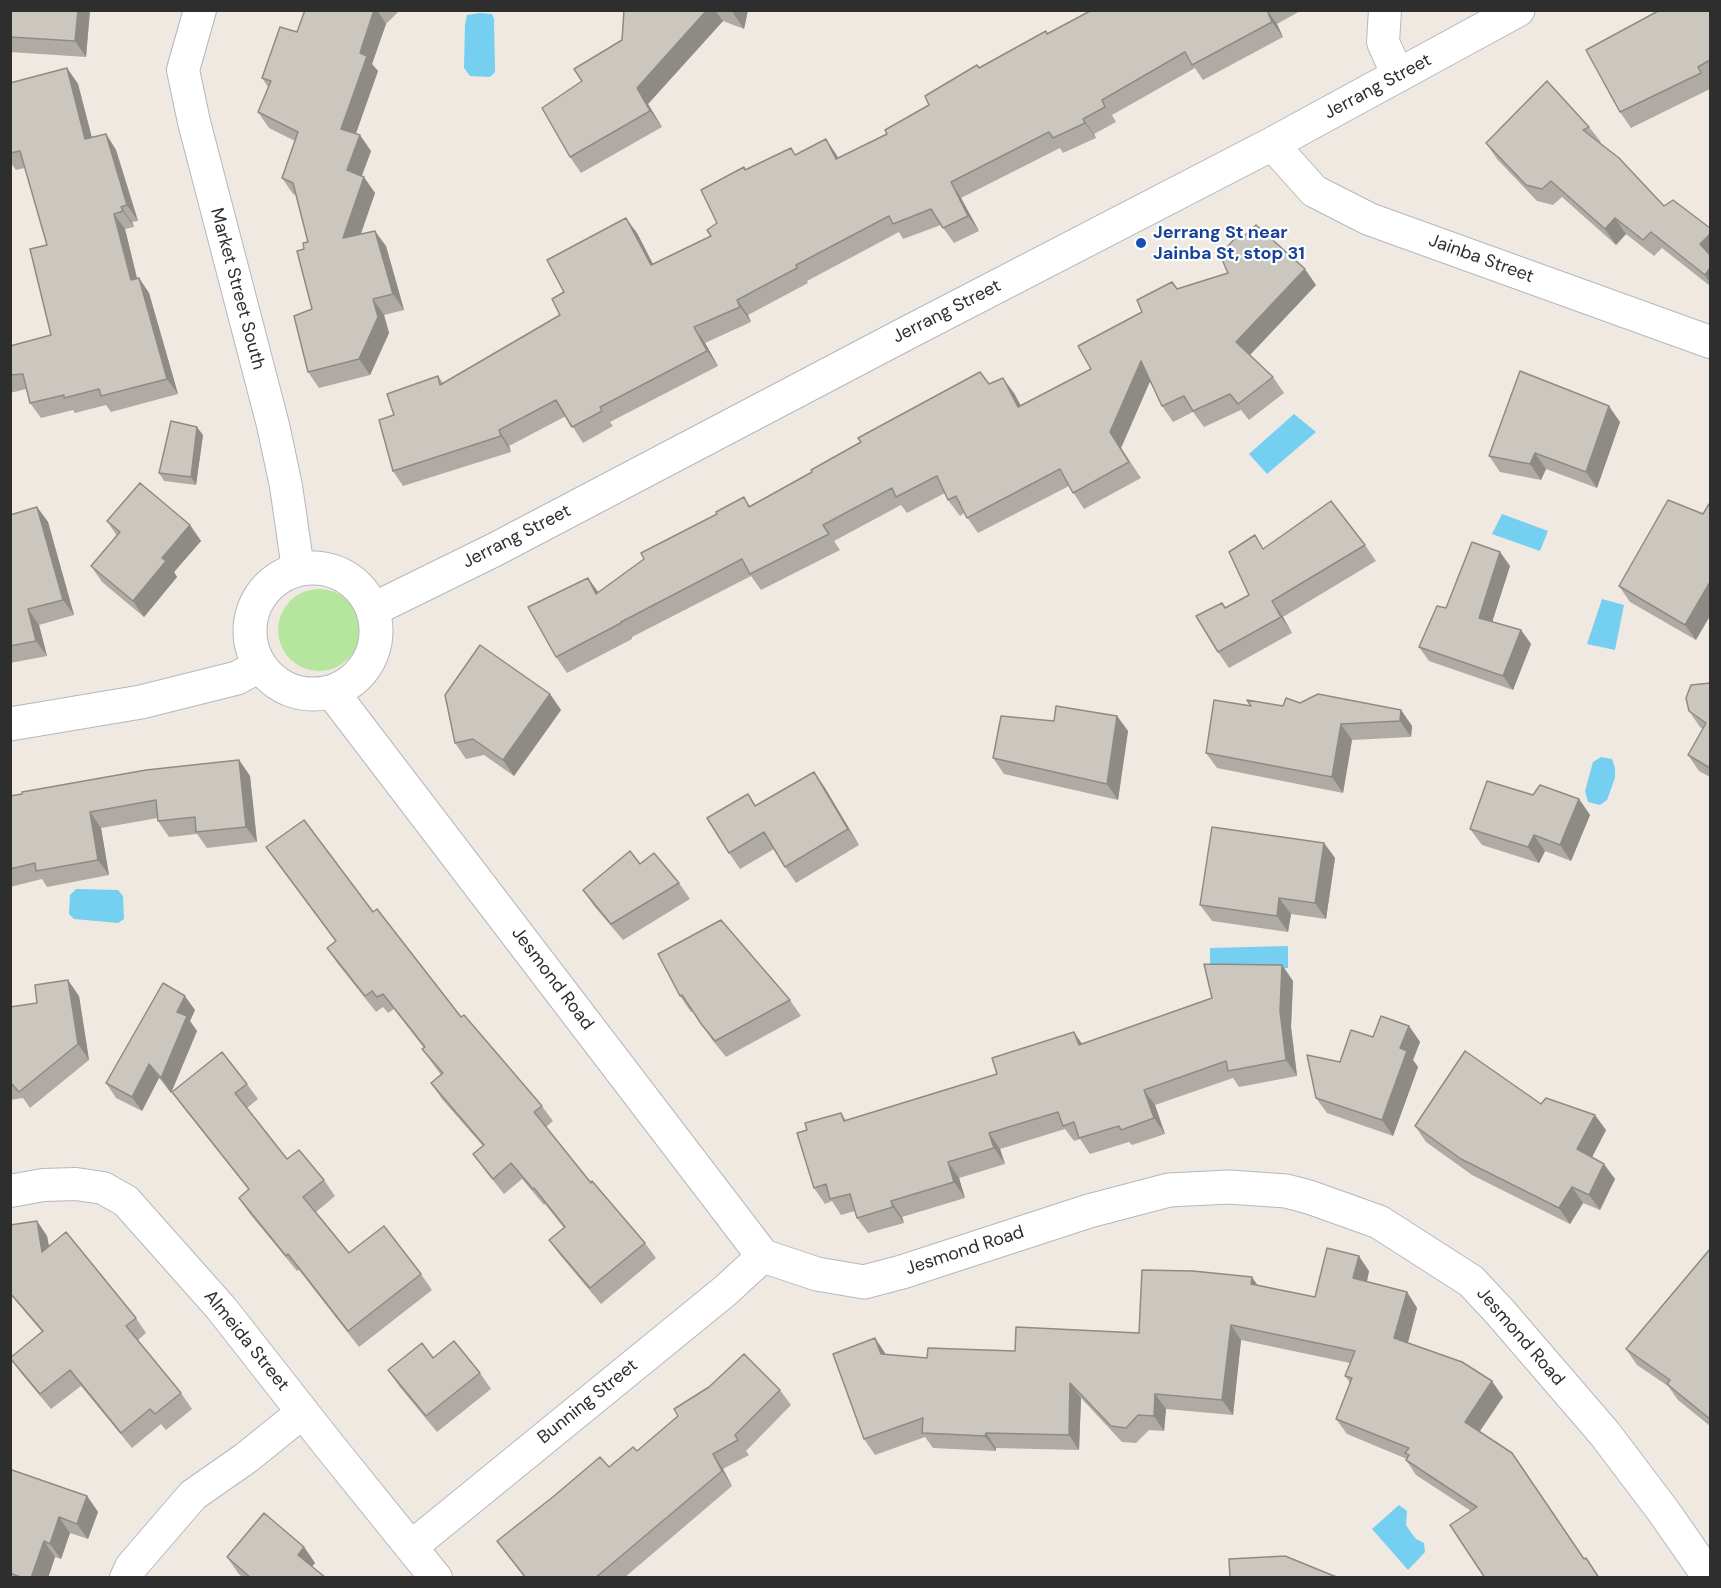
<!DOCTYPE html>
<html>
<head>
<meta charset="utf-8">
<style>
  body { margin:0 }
  #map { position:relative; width:1721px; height:1588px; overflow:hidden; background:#efe9e1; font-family:"DM Sans",sans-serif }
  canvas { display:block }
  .frame { position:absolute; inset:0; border:12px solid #2e2e2e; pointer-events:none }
</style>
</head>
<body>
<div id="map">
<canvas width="1721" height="1588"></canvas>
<div class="frame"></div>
</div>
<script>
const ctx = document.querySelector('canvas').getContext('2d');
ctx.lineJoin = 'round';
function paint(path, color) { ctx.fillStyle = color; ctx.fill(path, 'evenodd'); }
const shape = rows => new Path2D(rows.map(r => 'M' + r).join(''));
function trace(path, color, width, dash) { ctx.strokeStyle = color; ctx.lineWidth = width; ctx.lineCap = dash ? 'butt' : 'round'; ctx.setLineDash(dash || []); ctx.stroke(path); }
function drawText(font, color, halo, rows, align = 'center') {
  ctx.font = font + ' "DM Sans",sans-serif'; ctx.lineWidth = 4.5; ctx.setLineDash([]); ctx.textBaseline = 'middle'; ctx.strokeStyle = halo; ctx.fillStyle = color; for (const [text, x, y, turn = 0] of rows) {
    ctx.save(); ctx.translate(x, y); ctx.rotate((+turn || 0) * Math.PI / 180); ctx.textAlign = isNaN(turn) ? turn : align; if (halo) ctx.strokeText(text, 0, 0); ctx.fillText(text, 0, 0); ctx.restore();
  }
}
paint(shape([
  '278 630a41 41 0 1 1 82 0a41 41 0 1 1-82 0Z'
]), '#b6e59e');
paint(shape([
  [480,13,492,14,494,19,495,72,490,77,470,76,464,68,465,25,467,15],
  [1294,414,1316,432,1267,474,1249,454],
  [1502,514,1548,531,1540,551,1492,534],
  [1602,599,1624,605,1615,650,1587,644],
  [1601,757,1612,759,1615,768,1615,778,1607,800,1600,805,1588,802,1585,791,1593,762],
  [76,889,118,890,123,896,124,919,118,923,74,919,69,914,70,895],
  [1288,946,1288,968,1210,970,1210,948],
  [1399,1505,1407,1511,1406,1525,1410,1531,1416,1539,1424,1543,1425,1552,1408,1570,1372,1529]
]), '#75cff0');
const street = shape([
  [200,10,183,70,194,122,273,425,286,486,298,569],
  [1385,10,1383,42,1398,76],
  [1272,144,1314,191,1369,219,1710,342],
  [10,1191,43,1185,76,1184,103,1188,126,1201,221,1308,327,1443,436,1578],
  [411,1547,725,1291,763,1256],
  [126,1578,131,1567,193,1495,246,1458,303,1412]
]);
const secondary = shape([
  '250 631a63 63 0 1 1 126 0a63 63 0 1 1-126 0Z',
  [374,609,494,550,905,334,1272,144,1518,10],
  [332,692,763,1256,817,1274,864,1282,902,1272,1089,1211,1169,1190,1229,1187,1286,1191,1309,1197,1379,1222,1471,1281,1500,1312,1605,1434,1664,1512,1710,1578],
  [10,724,141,702,237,678,259,666]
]);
trace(street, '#b4b7c1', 34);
trace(secondary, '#b4b7c1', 35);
trace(street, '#fff', 32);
trace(secondary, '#fff', 33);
paint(shape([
  [10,10,90,10,86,57,10,52],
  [305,10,400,10,386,24,372,64,378,71,355,134,371,151,362,176,375,193,360,234,386,246,404,310,384,315,389,333,370,375,319,388,308,372,312,309,304,249,308,242,296,195,293,194,282,178,295,141,269,128,258,112,268,87,262,78,297,32],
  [624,10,748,10,744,29,723,21,648,104,662,127,581,173,570,157,582,81,622,40],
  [1092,10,1302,10,1277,24,1283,37,1203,80,1195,68,1112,115,1116,122,1094,134,1096,138,1063,153,1060,148,961,198,979,231,954,243,941,225,903,239,899,232,807,281,808,283,748,315,751,322,705,343,718,366,610,422,613,426,583,443,566,416,509,446,511,452,403,486,393,471,438,376,443,383,560,315,564,292,637,233,653,264,711,236,746,170,791,148,795,155,826,139,838,158,887,134,929,105,979,67,1048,34],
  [1710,10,1710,82,1709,83,1710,85,1710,89,1631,128,1620,112],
  [67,68,78,84,92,138,106,134,116,150,138,221,132,222,134,227,125,229,137,278,139,278,149,293,178,394,111,412,106,405,75,413,73,410,41,418,30,403,26,389,10,393,10,346,51,335,47,245,25,168,16,170,10,162,10,83],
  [1589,127,1601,142,1599,143,1664,206,1710,228,1710,286,1662,248,1654,256,1626,234,1616,245,1562,197,1553,205,1537,201,1497,159,1486,143],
  [1316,285,1250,355,1273,377,1284,393,1249,420,1241,410,1204,427,1193,412,1173,422,1162,406,1150,381,1121,448,1141,478,1084,509,1069,486,978,533,964,513,960,516,948,500,945,493,907,513,901,505,834,541,840,550,761,590,751,576,632,637,632,639,567,673,556,657,598,592,744,497,750,506,989,384,1014,393,1021,406,1091,369,1142,312,1177,289],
  [1620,422,1597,488,1546,469,1541,480,1500,472,1489,456],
  [203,435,196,485,164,481,159,473],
  [37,507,48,522,74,615,39,625,47,656,10,663,10,515],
  [1703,514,1696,640,1630,602,1619,586],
  [107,521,190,525,201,541,174,572,177,577,144,617,102,582,91,566,117,536],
  [1365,545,1376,561,1283,617,1292,633,1229,668,1218,652,1225,608,1249,595,1264,548],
  [1500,552,1510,566,1492,622,1521,630,1531,644,1513,690,1429,661,1419,647,1446,608],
  [1710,683,1710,777,1699,771,1688,755,1703,729,1700,727,1689,711],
  [550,694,561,710,514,776,484,755,466,759,455,743],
  [1300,703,1401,710,1412,726,1411,737,1352,740,1343,793,1217,768,1206,753,1283,706],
  [1117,716,1128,731,1118,800,1004,774,993,758,1054,721],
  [239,760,250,776,257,842,207,848,197,834,169,837,158,821,158,818,101,828,109,875,47,887,42,879,10,887,10,796],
  [814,772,825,788,859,845,796,883,785,867,774,849,740,869,729,853,748,794,756,806],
  [1533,795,1579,799,1590,815,1571,861,1545,851,1539,863,1482,845,1470,829],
  [1324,843,1335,858,1326,919,1291,914,1288,932,1212,921,1200,905],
  [266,847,373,912,461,1017,542,1106,553,1121,546,1127,591,1183,645,1243,656,1258,601,1304,560,1255,549,1240,564,1228,545,1204,544,1205,522,1179,504,1194,484,1169,473,1154,483,1146,442,1099,431,1083,441,1075,422,1049,424,1048,394,1009,388,1013,383,1007,376,1012,338,964,327,948,336,941],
  [640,864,679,883,690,899,623,940,594,906,583,890],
  [658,954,790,1000,801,1016,726,1057,713,1041,693,1011,691,1012,680,996],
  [1282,965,1293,981,1291,1027,1297,1076,1239,1087,1233,1078,1155,1105,1165,1134,1132,1145,1129,1142,1090,1154,1080,1139,1074,1141,1065,1129,1000,1149,1005,1164,959,1178,965,1198,902,1217,904,1223,868,1233,857,1218,855,1211,841,1215,832,1201,825,1204,814,1188,807,1130,841,1113,846,1120,997,1074,1212,998],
  [79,996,89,1060,30,1108,23,1098,10,1100,10,1007],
  [195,1010,190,1021,197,1031,171,1093,159,1078,142,1111,116,1098,106,1083],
  [1409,1026,1420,1042,1413,1060,1418,1067,1393,1136,1327,1113,1316,1098,1340,1062,1373,1037],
  [247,1084,258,1099,247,1108,287,1159,324,1180,335,1196,316,1212,349,1253,421,1274,432,1290,359,1347,299,1270,297,1271,250,1214,239,1198,249,1190,183,1107,172,1092],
  [1541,1104,1606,1130,1592,1157,1615,1179,1600,1210,1583,1203,1570,1224,1472,1175,1426,1142,1415,1126],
  [37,1221,47,1236,49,1246,136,1318,146,1333,138,1340,181,1393,192,1409,166,1430,161,1424,132,1448,81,1386,51,1409,21,1373,10,1358,42,1332,10,1294,10,1277],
  [1710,1249,1710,1426,1678,1400,1668,1386,1637,1365,1626,1349],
  [1369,1271,1367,1282,1407,1292,1417,1308,1408,1343,1503,1397,1479,1431,1584,1559,1586,1558,1600,1578,1485,1578,1471,1511,1416,1475,1406,1460,1407,1459,1347,1434,1336,1419,1350,1383,1345,1376,1350,1363,1241,1340,1233,1415,1166,1409,1164,1431,1149,1430,1136,1443,1122,1442,1081,1398,1079,1450,996,1448,996,1451,933,1448,925,1437,875,1455,864,1439,875,1338,886,1355,927,1358,1015,1351,1139,1333,1258,1285,1315,1297],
  [433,1358,480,1373,491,1389,437,1432,399,1386,388,1370],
  [780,1390,791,1405,746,1451,749,1455,723,1469,732,1486,624,1578,525,1578,497,1541,609,1467,637,1451],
  [10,1473,87,1496,98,1512,88,1539,70,1533,61,1559,55,1557,48,1578,10,1578],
  [304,1547,315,1563,312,1566,326,1578,243,1578,238,1573,227,1557]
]), '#afaba4');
paint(shape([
  [78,10,90,10,86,57,75,41],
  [374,10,377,10,386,24,372,64,378,71,352,145,341,129,360,53],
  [707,10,715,10,723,21,648,104,662,127,650,111,637,88],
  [733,10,748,10,744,29,733,13],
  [1267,10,1277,24,1283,37,1272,22],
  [67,68,78,84,96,154,85,139],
  [1083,119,1094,134,1096,138,1085,123],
  [106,134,116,150,138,221,127,205],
  [360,135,371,151,358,185,347,170],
  [826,139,836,154,847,174,836,159],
  [364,177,375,193,354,254,343,238],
  [951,182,961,198,979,231,968,216],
  [121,207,132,222,134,227,123,211],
  [114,214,125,229,141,295,131,280],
  [626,218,637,233,661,280,651,265],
  [1615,218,1626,234,1616,245,1605,229],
  [375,231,386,246,404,310,393,294],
  [1710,234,1710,259,1700,244],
  [1710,268,1710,283,1705,275],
  [1305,269,1316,285,1248,357,1236,342],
  [139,278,149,293,178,394,167,379],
  [373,299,384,315,389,333,370,375,359,359],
  [737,300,748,315,751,322,740,307],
  [694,327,705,343,718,366,707,351],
  [1141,361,1152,377,1121,448,1141,478,1110,432],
  [1003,378,1014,393,1030,423,1018,407],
  [1609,406,1620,422,1597,488,1586,472],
  [197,427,203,435,196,485,191,477],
  [499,430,509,446,511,452,501,436],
  [1535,453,1546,469,1541,480,1530,464],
  [37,507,48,522,74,615,63,600],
  [190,525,201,541,174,572,177,577,144,617,133,601,162,558],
  [1500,552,1510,566,1489,632,1479,618],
  [588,578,599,593,596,594],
  [1710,582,1710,616,1696,640,1685,625],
  [1272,601,1283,617,1292,633,1281,617],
  [28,609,39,625,47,656,36,641],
  [1521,630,1531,644,1513,690,1503,676],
  [550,694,561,710,514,776,503,760],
  [1401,710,1412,726,1411,737,1400,721],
  [1117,716,1128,731,1118,800,1107,784],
  [1341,724,1352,740,1343,793,1332,777],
  [239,760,250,776,257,842,246,827],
  [814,772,825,788,859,845,848,829],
  [1579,799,1590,815,1571,861,1560,845],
  [90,812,101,828,109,875,98,860],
  [1534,835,1545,851,1539,863,1528,847],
  [1324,843,1335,858,1326,919,1315,903],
  [1279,898,1291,914,1288,932,1277,916],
  [1282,965,1293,981,1291,1027,1297,1076,1286,1060,1280,1011],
  [68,980,79,996,89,1060,78,1044],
  [185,996,195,1010,190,1021,197,1031,171,1093,161,1078,177,1012],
  [1409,1026,1420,1042,1413,1060,1418,1067,1393,1136,1382,1120,1400,1048],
  [1074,1032,1085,1048,1079,1045],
  [149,1064,159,1078,142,1111,132,1097],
  [1144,1090,1155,1105,1165,1134,1154,1118],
  [1595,1115,1606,1130,1588,1165,1577,1149],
  [989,1133,1000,1149,1005,1164,994,1148],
  [948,1162,959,1178,965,1198,954,1182],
  [1604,1164,1615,1179,1600,1210,1589,1195],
  [1572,1187,1583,1203,1570,1224,1559,1208],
  [891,1201,902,1217,904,1223,893,1207],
  [37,1221,47,1236,53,1267,42,1252],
  [1359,1256,1369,1271,1364,1294,1353,1278],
  [1252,1277,1263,1293,1251,1284],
  [1407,1292,1417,1308,1405,1353,1394,1338],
  [1231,1325,1241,1340,1233,1415,1222,1400],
  [875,1338,885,1353,891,1370,881,1354],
  [1492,1381,1503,1397,1476,1437,1465,1422],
  [1070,1383,1081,1398,1079,1450,1069,1435],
  [1155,1394,1166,1409,1164,1431,1154,1416],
  [986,1433,996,1448,996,1451,985,1436],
  [713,1454,723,1469,732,1486,722,1471],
  [87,1496,98,1512,88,1539,77,1524],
  [59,1517,70,1533,61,1559,50,1544],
  [44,1541,55,1557,48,1578,31,1578],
  [304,1547,315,1563,309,1570,298,1555]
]), '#8e8b86');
const building = shape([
  [10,10,78,10,75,41,10,37,10,10],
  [305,10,374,10,360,53,367,56,341,129,360,135,347,170,364,177,343,238,375,231,393,294,373,299,378,317,359,359,308,372,294,316,312,309,297,251,304,249,303,243,308,242,293,183,282,178,298,132,258,112,271,81,262,78,280,27,297,32,305,10],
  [624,10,707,10,637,88,650,111,570,157,542,108,582,81,574,69,622,40,624,10],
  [1092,10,1267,10,1272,22,1192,65,1185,52,1102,100,1105,107,1083,119,1085,123,1053,138,1049,132,951,182,968,216,943,228,931,209,893,224,889,216,796,265,797,268,737,300,740,307,694,327,707,351,600,407,602,411,572,427,556,400,499,430,501,436,393,471,379,420,394,415,387,394,438,376,440,385,560,315,552,299,564,292,547,260,626,218,651,265,711,236,707,230,717,223,701,190,744,167,745,170,791,148,795,155,826,139,836,159,887,134,885,130,929,105,925,96,977,65,979,68,1046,31,1047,34,1092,10],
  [1660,10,1710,10,1710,60,1698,67,1701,73,1620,112,1586,50,1660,10],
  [67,68,85,139,106,134,127,205,121,207,123,211,114,214,131,280,139,278,167,379,101,396,99,389,64,398,64,395,30,403,23,374,10,375,10,346,51,335,30,249,47,245,20,151,10,153,10,83,67,68],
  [1547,81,1589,127,1583,130,1619,158,1664,206,1673,200,1710,228,1710,234,1700,244,1710,255,1710,268,1705,275,1651,232,1643,240,1615,218,1605,229,1551,181,1542,189,1526,185,1486,143,1547,81],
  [1256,225,1305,269,1236,342,1273,377,1238,404,1230,394,1193,411,1184,396,1162,406,1141,361,1110,432,1129,462,1073,493,1060,469,967,518,956,496,948,500,937,476,896,497,892,488,823,525,829,534,750,574,742,559,621,622,621,623,556,657,528,607,588,578,596,594,644,559,641,553,717,514,716,512,744,497,749,507,812,472,811,470,861,442,858,438,980,372,989,384,1003,378,1018,407,1091,369,1078,346,1142,312,1137,300,1172,282,1177,289,1228,273,1220,255,1238,235,1242,238,1256,225],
  [1520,371,1609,406,1586,472,1535,453,1530,464,1489,456,1520,371],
  [171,421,197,427,191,477,159,473,171,421],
  [140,483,190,525,162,558,166,561,133,601,91,566,120,532,107,521,140,483],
  [1668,500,1703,514,1709,504,1710,505,1710,582,1685,625,1619,586,1668,500],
  [1331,501,1365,545,1272,601,1281,617,1218,652,1196,616,1222,603,1225,608,1249,595,1229,552,1255,535,1263,549,1331,501],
  [37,507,63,600,28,609,36,641,10,646,10,515,37,507],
  [1472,542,1500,552,1479,618,1521,630,1503,676,1419,647,1437,606,1446,608,1472,542],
  [480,645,550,694,503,760,473,739,455,743,445,695,480,645],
  [1710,683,1710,768,1688,755,1706,723,1689,711,1686,698,1691,685,1710,683],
  [1318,694,1401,710,1400,721,1341,724,1332,777,1206,753,1214,700,1251,706,1247,700,1283,706,1286,698,1300,703,1318,694],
  [1056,706,1117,716,1107,784,993,758,1001,716,1054,721,1056,706],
  [239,760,246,827,196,832,195,817,158,821,156,800,90,812,98,860,36,871,35,863,10,869,10,796,22,794,22,792,146,770,239,760],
  [814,772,848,829,785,867,764,832,729,853,707,818,748,794,755,806,814,772],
  [1487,781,1533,795,1540,785,1579,799,1560,845,1534,835,1528,847,1470,829,1487,781],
  [304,820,373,912,377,909,461,1017,464,1015,542,1106,534,1112,591,1183,592,1181,645,1243,590,1288,549,1240,565,1227,534,1188,533,1189,511,1163,493,1179,473,1154,484,1145,431,1083,443,1073,422,1049,425,1047,383,994,377,997,372,991,365,996,327,948,336,941,266,847,304,820],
  [1212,827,1324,843,1315,903,1279,898,1277,916,1200,905,1212,827],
  [630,851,640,864,654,853,679,883,611,924,583,890,630,851],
  [721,920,790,1000,715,1041,702,1025,682,995,680,996,658,954,721,920],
  [1204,964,1282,965,1280,1011,1286,1060,1228,1071,1226,1061,1144,1090,1154,1118,1121,1130,1119,1126,1079,1138,1074,1122,1063,1126,1058,1112,989,1133,994,1148,948,1162,954,1182,891,1201,893,1207,857,1218,850,1194,830,1199,826,1184,814,1188,797,1133,807,1130,805,1123,841,1113,844,1121,997,1074,992,1058,1074,1032,1079,1045,1212,998,1204,964],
  [68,980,78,1044,19,1092,11,1083,10,1083,10,1007,37,1003,35,985,68,980],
  [163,983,185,996,177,1012,187,1016,161,1078,149,1064,132,1097,106,1083,163,983],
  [1381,1016,1409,1026,1400,1048,1407,1051,1382,1120,1316,1098,1307,1055,1340,1062,1351,1030,1373,1037,1381,1016],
  [1465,1051,1541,1104,1546,1098,1595,1115,1577,1149,1604,1164,1589,1195,1572,1187,1559,1208,1461,1159,1415,1126,1465,1051],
  [222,1052,247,1084,235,1093,287,1159,299,1150,324,1180,303,1197,349,1253,384,1226,421,1274,348,1331,288,1254,286,1256,239,1198,249,1189,172,1092,222,1052],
  [37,1221,42,1252,66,1232,136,1318,126,1326,181,1393,155,1414,150,1409,121,1433,70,1370,40,1394,10,1358,43,1331,10,1293,10,1225,37,1221],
  [1327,1248,1359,1256,1353,1278,1407,1292,1394,1338,1462,1362,1492,1381,1465,1422,1512,1453,1584,1559,1586,1558,1599,1578,1485,1578,1450,1525,1477,1507,1406,1460,1409,1455,1405,1453,1409,1448,1336,1419,1352,1378,1345,1376,1355,1351,1231,1325,1222,1400,1155,1394,1154,1416,1138,1415,1126,1428,1111,1426,1070,1383,1069,1435,986,1433,985,1436,922,1433,923,1418,864,1439,833,1354,875,1338,881,1354,927,1358,928,1348,1015,1351,1016,1327,1139,1333,1142,1270,1193,1271,1252,1277,1251,1284,1315,1297,1327,1248],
  [1710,1249,1710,1419,1667,1384,1670,1380,1626,1349,1710,1249],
  [454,1341,480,1373,426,1416,388,1370,422,1343,433,1358,454,1341],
  [744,1354,780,1390,735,1435,738,1440,713,1454,722,1471,595,1578,526,1578,497,1541,554,1496,600,1457,609,1467,633,1447,637,1451,678,1416,674,1409,709,1387,744,1354],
  [12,1470,87,1496,77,1524,59,1517,50,1544,44,1541,31,1578,23,1578,10,1573,10,1473,12,1470],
  [264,1513,304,1547,298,1555,326,1578,251,1578,227,1557,264,1513],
  [1285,1556,1339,1578,1230,1578,1229,1559,1285,1556]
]);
paint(building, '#cbc7bf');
trace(building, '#8e8b86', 1.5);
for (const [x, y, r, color] of [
  [1141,243,6,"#1a4fb4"]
]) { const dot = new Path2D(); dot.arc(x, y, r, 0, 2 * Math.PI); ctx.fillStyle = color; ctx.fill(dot); trace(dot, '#fff', 2); }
drawText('18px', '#2e2e2e', '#fff', [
  ["Jerrang Street",1378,87,-28],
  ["Jainba Street",1481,259,20],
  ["Market Street South",237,289,75],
  ["Jerrang Street",947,312,-27],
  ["Jerrang Street",517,537,-27],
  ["Jesmond Road",552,979,53],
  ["Jesmond Road",965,1251,-18],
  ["Jesmond Road",1520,1337,49],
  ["Almeida Street",246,1341,51],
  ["Bunning Street",588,1402,-39]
]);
drawText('bold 18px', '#164399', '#fff', [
  ["Jerrang St near",1153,233],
  ["Jainba St, stop 31",1153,254]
], 'left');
</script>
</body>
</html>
